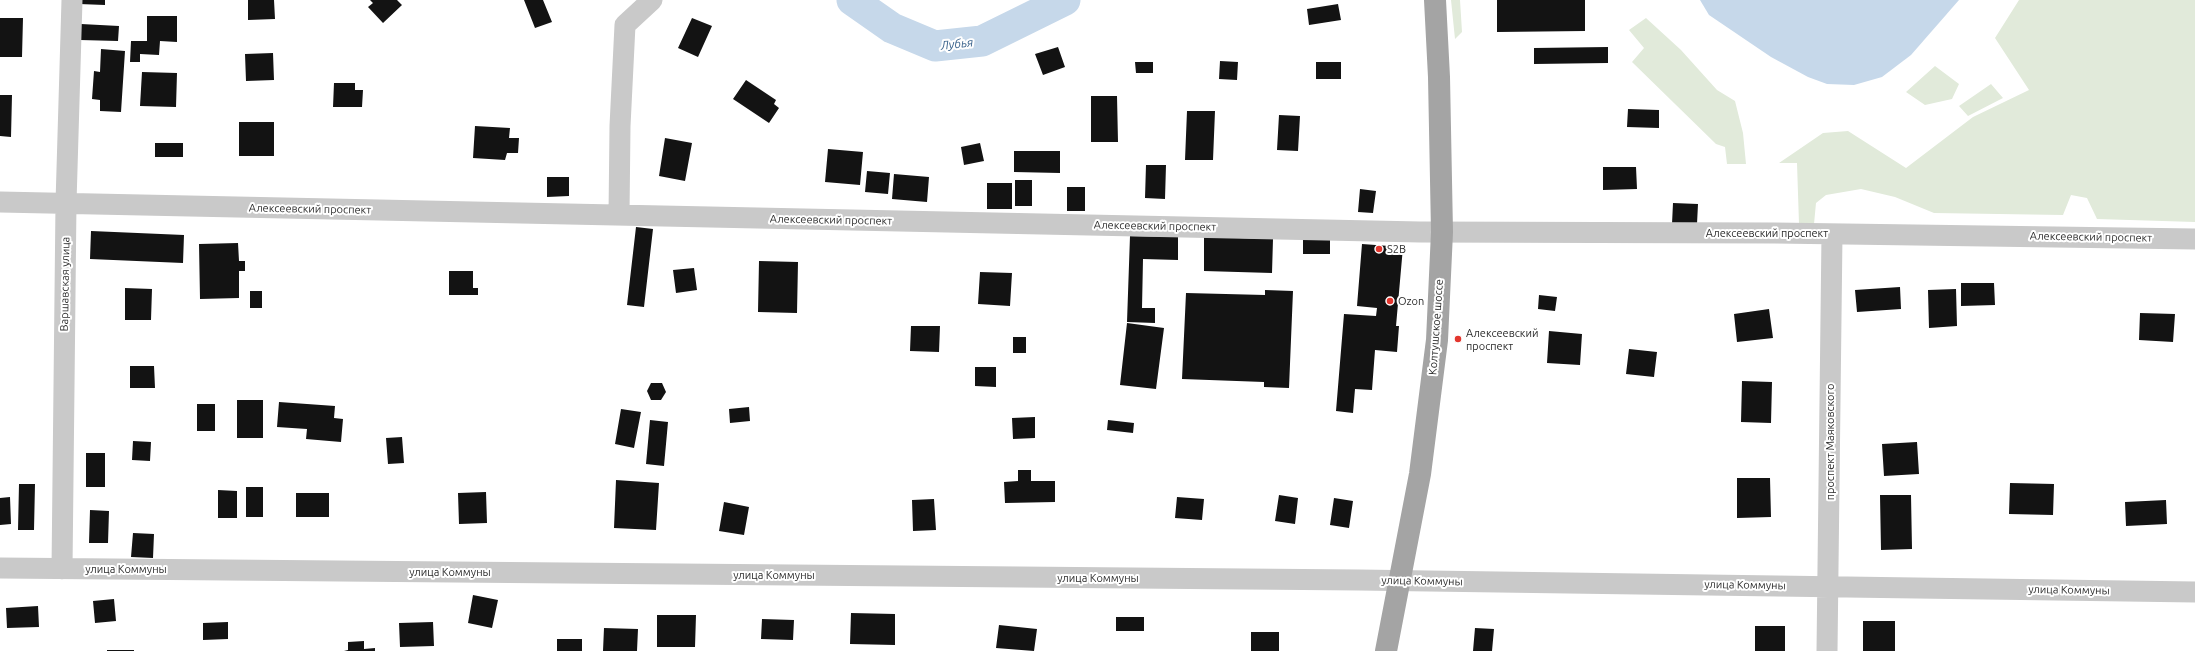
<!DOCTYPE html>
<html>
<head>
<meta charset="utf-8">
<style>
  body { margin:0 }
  canvas { display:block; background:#fff }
</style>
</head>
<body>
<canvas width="2195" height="651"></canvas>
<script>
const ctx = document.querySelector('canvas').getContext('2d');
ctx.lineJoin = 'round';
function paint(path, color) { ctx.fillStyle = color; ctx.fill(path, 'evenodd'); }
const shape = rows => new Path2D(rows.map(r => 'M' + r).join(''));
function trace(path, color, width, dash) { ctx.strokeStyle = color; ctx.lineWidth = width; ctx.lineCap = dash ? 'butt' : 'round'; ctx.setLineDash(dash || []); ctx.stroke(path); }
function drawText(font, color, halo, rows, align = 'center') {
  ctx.font = font + ' Ubuntu,sans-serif'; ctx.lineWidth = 4; ctx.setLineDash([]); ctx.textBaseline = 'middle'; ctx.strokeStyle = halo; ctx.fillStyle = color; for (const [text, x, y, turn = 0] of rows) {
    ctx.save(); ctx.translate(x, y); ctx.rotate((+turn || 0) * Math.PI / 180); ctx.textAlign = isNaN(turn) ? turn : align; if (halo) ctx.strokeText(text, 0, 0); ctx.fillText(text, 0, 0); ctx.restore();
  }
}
paint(shape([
  [1451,0,1460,0,1462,32,1455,39],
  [2019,0,2195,0,2195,222,2097,219,2087,198,2071,195,2063,215,1934,213,1895,197,1861,189,1826,195,1816,203,1814,224,1799,224,1797,163,1779,163,1823,133,1848,131,1906,168,1973,117,2029,90,1995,38],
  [1646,18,1681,50,1717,90,1735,101,1743,133,1746,164,1727,164,1725,147,1716,144,1632,62,1644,48,1629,30],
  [1935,66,1959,84,1952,99,1925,105,1906,92],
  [1991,84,2003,98,1968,116,1959,106]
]), '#e1eada');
paint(shape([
  [1700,0,1959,0,1911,55,1882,77,1854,85,1827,84,1808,77,1771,57,1709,15]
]), '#c6d8ea');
trace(shape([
  [852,0,892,28,935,46,982,41,1065,0]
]), '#c6d8ea', 31);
paint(shape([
  [79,0,105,0,105,5,79,4],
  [248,0,274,0,275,19,248,20],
  [370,0,397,0,402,5,383,23,368,7,373,3],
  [524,0,543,0,552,22,535,28],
  [1497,0,1585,0,1585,31,1497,32],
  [1338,4,1341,20,1309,25,1307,9],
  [147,16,177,16,177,42,160,41,159,55,140,54,140,62,130,62,131,41,147,41],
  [0,18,23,18,22,57,0,57],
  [692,18,712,26,698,57,678,48],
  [81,24,119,26,118,41,80,40],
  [1058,47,1065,67,1043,75,1035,54],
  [1608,47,1608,63,1534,64,1534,48],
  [101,49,125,51,121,112,100,111,100,100,92,99,94,71,100,72],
  [273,53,274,80,246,81,245,54],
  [1220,61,1238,62,1237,80,1219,79],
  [1135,62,1153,62,1153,73,1136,73],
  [1316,62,1341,62,1341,79,1316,79],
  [142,72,177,73,176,107,140,106],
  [746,80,776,100,774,104,779,108,769,123,733,99],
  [334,83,355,83,355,90,363,90,362,107,333,107],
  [0,95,12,95,11,137,0,136],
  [1091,96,1117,96,1118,142,1091,142],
  [1628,109,1659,110,1659,128,1627,127],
  [1187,111,1215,111,1213,160,1185,160],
  [1279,115,1300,116,1298,151,1277,150],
  [239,122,274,122,274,156,239,156],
  [475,126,510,128,509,138,519,138,518,153,507,153,505,160,473,158],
  [665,138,692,143,685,181,659,176],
  [155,143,183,143,183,157,155,157],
  [980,143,984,161,964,165,961,147],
  [828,149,863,152,860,185,825,182],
  [1014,151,1060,151,1060,173,1014,172],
  [1146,165,1166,165,1165,199,1145,198],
  [1603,167,1636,167,1637,189,1603,190],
  [867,171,890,173,888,194,865,192],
  [894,174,929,177,927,202,892,199],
  [547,177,569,177,569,196,547,197],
  [1015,180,1032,180,1032,206,1015,206],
  [987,183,1012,183,1012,209,987,209],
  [1067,187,1085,187,1085,211,1067,211],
  [1360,189,1376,191,1373,213,1358,212],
  [1673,203,1698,204,1697,224,1672,224],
  [636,227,653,229,644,307,627,305],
  [91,231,184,235,183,263,90,259],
  [1130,236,1178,237,1178,260,1143,259,1142,308,1155,308,1155,323,1127,322],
  [1204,237,1273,239,1272,273,1204,271],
  [1303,238,1330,238,1330,254,1303,254],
  [238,243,239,261,245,261,245,271,239,271,239,298,200,299,199,244],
  [1362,244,1403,247,1396,326,1399,326,1397,352,1375,350,1372,390,1355,389,1353,413,1336,411,1344,314,1376,316,1377,308,1357,306],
  [759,261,798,262,797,313,758,312],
  [694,268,697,290,676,293,673,270],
  [449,271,473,271,473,288,478,288,478,295,449,295],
  [980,272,1012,273,1010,306,978,304],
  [1961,283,1994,283,1995,305,1961,306],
  [1900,287,1901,309,1857,312,1855,290],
  [125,288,152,289,151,320,125,320],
  [1956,289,1957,326,1929,328,1928,290],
  [1265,290,1293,291,1289,388,1264,387,1264,382,1182,379,1186,293,1265,295],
  [250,291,262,291,262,308,250,308],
  [1539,295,1557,297,1555,311,1538,309],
  [1769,309,1773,338,1737,342,1734,314],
  [2140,313,2175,314,2173,342,2139,340],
  [1127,323,1164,328,1156,389,1120,385],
  [911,326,940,326,939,352,910,351],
  [1549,331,1582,334,1580,365,1547,363],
  [1013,337,1026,337,1026,353,1013,353],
  [1629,349,1657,352,1654,377,1626,374],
  [130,366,154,366,155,388,130,388],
  [975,367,996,367,996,387,975,386],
  [1742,381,1772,382,1771,423,1741,422],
  [651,383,662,383,666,392,661,400,651,400,647,391],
  [237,400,263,400,263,438,237,438],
  [279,402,335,406,334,418,343,419,341,442,306,439,307,429,277,427],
  [197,404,215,404,215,431,197,431],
  [749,407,750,421,730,423,729,409],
  [621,409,641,412,634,448,615,444],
  [1035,417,1035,438,1013,439,1012,418],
  [650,420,668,422,664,466,646,464],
  [1108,420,1134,423,1133,433,1107,430],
  [402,437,404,463,388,464,386,438],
  [133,441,151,442,150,461,132,460],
  [1917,442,1919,474,1884,476,1882,444],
  [86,453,105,453,105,487,86,487],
  [1018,470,1031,470,1031,481,1055,481,1055,502,1005,503,1004,482,1018,481],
  [1737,478,1770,478,1771,517,1737,518],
  [616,480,659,483,656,530,614,528],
  [2010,483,2054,484,2053,515,2009,514],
  [19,484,35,484,34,530,18,530],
  [246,487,263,487,263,517,246,517],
  [218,490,237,491,237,518,218,518],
  [486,492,487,523,459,524,458,493],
  [296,493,329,493,329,517,296,517],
  [1279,495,1298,498,1295,524,1275,521],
  [1880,495,1911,495,1912,549,1881,550],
  [10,497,11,524,0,525,0,498],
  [1177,497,1204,499,1202,520,1175,518],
  [1334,498,1353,501,1349,528,1330,525],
  [934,499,936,530,913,531,912,500],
  [2166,500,2167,524,2126,526,2125,502],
  [724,502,749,507,744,535,719,531],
  [90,510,109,511,108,543,89,543],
  [133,533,154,534,153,558,131,557],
  [473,595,498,600,492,628,468,623],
  [114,599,116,621,95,623,93,601],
  [38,606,39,627,7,628,6,608],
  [851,613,895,614,895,645,850,644],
  [657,615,696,615,695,647,657,647],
  [1116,617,1144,617,1144,631,1116,631],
  [762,619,794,620,793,640,761,639],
  [1863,621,1895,621,1895,651,1863,651],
  [228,622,228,639,203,640,203,623],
  [433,622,434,646,400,647,399,623],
  [999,625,1037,629,1034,651,996,648],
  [1755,626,1785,626,1785,651,1755,651],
  [604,628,638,629,637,651,603,651],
  [1475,628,1494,629,1492,651,1473,651],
  [1251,632,1279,632,1279,651,1251,651],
  [557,639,582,639,582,651,557,651],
  [364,641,364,649,375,648,375,651,344,651,348,650,348,642],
  [107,650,134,650,134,651,107,651]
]), '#131313');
trace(shape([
  [0,202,1420,232,1775,233,2195,239],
  [619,215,620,126,625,25,652,0],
  [0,568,1359,580,2195,592],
  [62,569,66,203,72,0],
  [1827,651,1832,234]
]), '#c9c9c9', 21);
trace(shape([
  [1386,651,1420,474,1437,340,1442,232,1439,77,1435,0]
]), '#a4a4a4', 22);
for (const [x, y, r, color] of [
  [1379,249,4,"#e3362e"],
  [1390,301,4,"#e3362e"],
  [1458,339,4,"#e3362e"]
]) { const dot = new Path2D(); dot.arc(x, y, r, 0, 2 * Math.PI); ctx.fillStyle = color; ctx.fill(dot); trace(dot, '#fff', 1.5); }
drawText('11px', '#2c2c2c', '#fff', [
  ["Алексеевский проспект",310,209,1],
  ["Алексеевский проспект",831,220,1],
  ["Алексеевский проспект",1155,226,1],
  ["Алексеевский проспект",1767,233],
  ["Алексеевский проспект",2091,237,1],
  ["Варшавская улица",65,284,-89],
  ["Колтушское шоссе",1436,327,-86],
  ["проспект Маяковского",1830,442,-90],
  ["улица Коммуны",126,569],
  ["улица Коммуны",450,572],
  ["улица Коммуны",774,575],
  ["улица Коммуны",1098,578],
  ["улица Коммуны",1422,581,1],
  ["улица Коммуны",1745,585,1],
  ["улица Коммуны",2069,590,1]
]);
drawText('11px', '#2c2c2c', '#fff', [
  ["S2B",1387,249],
  ["Ozon",1398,301],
  ["Алексеевский",1466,333],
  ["проспект",1466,346]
], 'left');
drawText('italic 12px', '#3c648d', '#fff', [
  ["Лубья",957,44,-6]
]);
</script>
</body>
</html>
